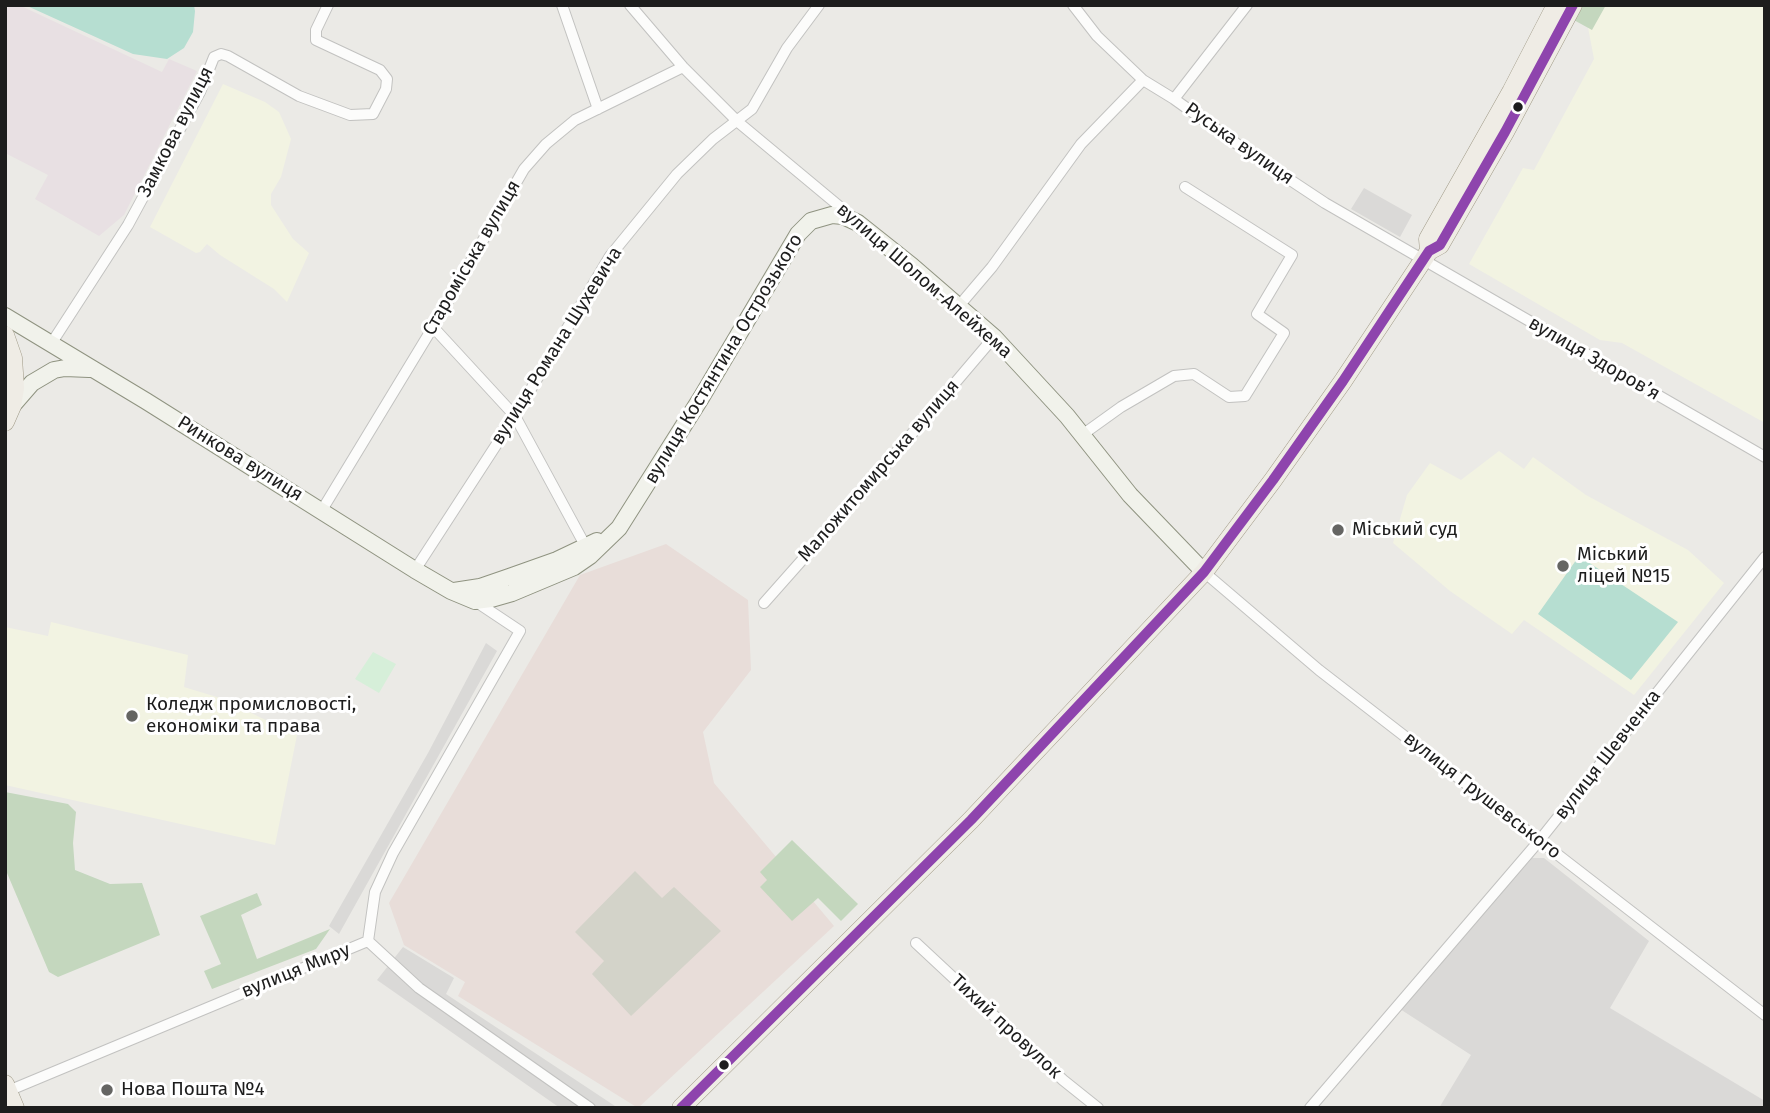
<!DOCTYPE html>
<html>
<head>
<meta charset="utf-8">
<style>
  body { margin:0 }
  #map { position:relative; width:1770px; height:1113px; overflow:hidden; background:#ebeae6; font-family:"Fira Sans",sans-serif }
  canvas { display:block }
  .frame { position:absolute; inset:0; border:7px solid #1d1d1d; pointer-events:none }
</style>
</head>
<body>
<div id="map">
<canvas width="1770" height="1113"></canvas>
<div class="frame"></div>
</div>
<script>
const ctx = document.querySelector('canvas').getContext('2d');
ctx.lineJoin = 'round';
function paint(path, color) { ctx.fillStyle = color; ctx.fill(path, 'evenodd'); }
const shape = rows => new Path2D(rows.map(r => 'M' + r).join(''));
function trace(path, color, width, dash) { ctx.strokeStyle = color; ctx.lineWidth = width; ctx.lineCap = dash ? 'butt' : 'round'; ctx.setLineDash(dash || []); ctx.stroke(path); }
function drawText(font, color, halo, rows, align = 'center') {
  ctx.font = font + ' "Fira Sans",sans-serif'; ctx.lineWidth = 6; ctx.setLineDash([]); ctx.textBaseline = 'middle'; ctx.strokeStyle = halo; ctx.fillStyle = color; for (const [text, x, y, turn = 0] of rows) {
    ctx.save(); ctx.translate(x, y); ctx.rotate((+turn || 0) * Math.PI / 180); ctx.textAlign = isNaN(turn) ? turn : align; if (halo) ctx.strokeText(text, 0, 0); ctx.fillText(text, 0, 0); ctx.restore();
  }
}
paint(shape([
  [1364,188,1412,215,1400,237,1351,209],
  [486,643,497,651,339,934,329,926,428,753],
  [1532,858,1544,858,1649,941,1610,1008,1765,1101,1765,1108,1439,1108,1471,1055,1400,1009],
  [403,947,454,978,446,994,618,1108,560,1108,377,980]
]), '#dad9d7');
paint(shape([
  [666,544,748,600,751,670,703,732,714,783,834,926,638,1108,458,996,465,982,404,945,389,903,580,575]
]), '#e8ddd9');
paint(shape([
  [9,5,19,5,162,72,169,59,197,71,124,215,99,236,35,199,48,175,5,153,5,13]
]), '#e8e0e3');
paint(shape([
  [1595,5,1760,5,1765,8,1765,423,1622,343,1600,340,1469,264,1523,168,1534,170,1594,59,1587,22],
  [223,84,265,102,279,112,291,139,281,177,271,194,271,205,293,239,309,253,287,302,274,289,220,255,207,244,200,252,196,253,150,227],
  [1499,451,1524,469,1533,457,1586,495,1688,550,1724,583,1634,695,1524,620,1512,634,1450,591,1393,543,1407,495,1430,463,1461,480],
  [51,622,188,655,184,687,220,698,297,735,275,845,5,785,5,627,48,636]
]), '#f2f3e2');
paint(shape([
  [635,871,662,898,674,887,721,931,631,1016,592,974,604,961,575,932]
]), '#d3d3c9');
paint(shape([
  [1579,5,1606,5,1592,30,1572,19],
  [5,792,68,804,76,812,73,843,75,870,110,884,142,883,160,935,58,977,49,972,7,873],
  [792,840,858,904,841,921,818,898,792,921,760,887,767,880,760,872],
  [257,893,262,905,241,915,257,959,330,929,316,949,212,989,204,971,221,964,200,916]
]), '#c4d7be');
paint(shape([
  [373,652,396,664,379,693,355,679]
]), '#d6efd9');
paint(shape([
  [25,5,194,5,195,11,193,32,184,48,167,59,133,54],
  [1579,556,1678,622,1631,680,1538,614]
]), '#b6ded1');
const street = shape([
  [562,5,598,109],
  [630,5,683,67,738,122,851,216],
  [1073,5,1097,36,1143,80,1174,99,1251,154,1325,203,1765,457],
  [1174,99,1247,5],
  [958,307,992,267,1081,144,1143,80],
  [433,327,515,416,586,547],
  [51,344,128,225,200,92,214,57,221,54,228,56,299,96,350,115,373,114,386,89,387,79,380,70,316,40,316,30,328,5],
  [1082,435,1121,407,1174,376,1194,374,1229,397,1245,396,1284,333,1257,314,1292,255,1185,187],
  [322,510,433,327,524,169,546,144,575,120,683,67],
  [415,570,515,416,610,256,677,174,713,139,752,109,787,48,819,5],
  [1204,572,1319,670,1765,1015],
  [764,603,865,489,994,337],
  [368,941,375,892,393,853,520,631,475,601],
  [368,941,419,988,590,1108],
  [916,943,1063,1080,1098,1108],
  [8,1091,368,941],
  [1310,1108,1539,841,1765,557]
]);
const secondary = shape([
  [5,316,146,401,415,570,451,591,475,601,491,599,512,593,574,567,590,556,619,528,701,398,798,234,811,221,832,215,843,216,858,223,912,266,994,337,1067,416,1130,495,1204,572],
  [12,406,32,383,54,370,65,368,89,369],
  [454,591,480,587,509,577,557,560,597,541]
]);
const primary = shape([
  [1429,251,1428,239,1511,92,1556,5],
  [5,335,13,358,15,388,12,406,5,422],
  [5,1084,15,1108],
  [681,1108,971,820,1204,572,1273,480,1343,381,1429,251,1440,245,1505,132,1573,5]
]);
trace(street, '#c2c2c0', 12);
trace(secondary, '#8f9380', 18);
trace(primary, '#9f9986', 19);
trace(street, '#fcfcfb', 10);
trace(secondary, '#f1f2eb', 16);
trace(primary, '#efece5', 18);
trace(shape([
  [681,1108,971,820,1204,572,1273,480,1343,381,1429,251,1440,245,1505,132,1573,5]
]), '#8e44ad', 10);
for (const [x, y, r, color] of [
  [1518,107,6,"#1d1d1d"],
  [1338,530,7,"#656563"],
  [1563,566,7,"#656563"],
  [132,716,7,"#656563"],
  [724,1065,6,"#1d1d1d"],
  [107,1090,7,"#656563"]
]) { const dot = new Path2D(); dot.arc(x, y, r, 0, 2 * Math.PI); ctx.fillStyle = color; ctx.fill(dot); trace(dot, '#fff', 2.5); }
drawText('19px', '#1d1d1d', '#fff', [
  ["Замкова вулиця",176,132,-63],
  ["Руська вулиця",1239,144,35],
  ["Староміська вулиця",472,258,-60],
  ["вулиця Шолом-Алейхема",924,281,41],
  ["вулиця Романа Шухевича",557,346,-58],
  ["вулиця Костянтина Острозького",724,359,-59],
  ["вулиця Здоровʼя",1594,359,30],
  ["Ринкова вулиця",240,459,32],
  ["Маложитомирська вулиця",879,471,-49],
  ["вулиця Шевченка",1608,755,-52],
  ["вулиця Грушевського",1482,796,38],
  ["вулиця Миру",296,971,-22],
  ["Тихий провулок",1006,1027,43]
]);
drawText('19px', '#1d1d1d', '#fff', [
  ["Міський суд",1352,530],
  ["Міський",1577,555],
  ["ліцей №15",1577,577],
  ["Коледж промисловості,",146,705],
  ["економіки та права",146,727],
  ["Нова Пошта №4",121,1090]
], 'left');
</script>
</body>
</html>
